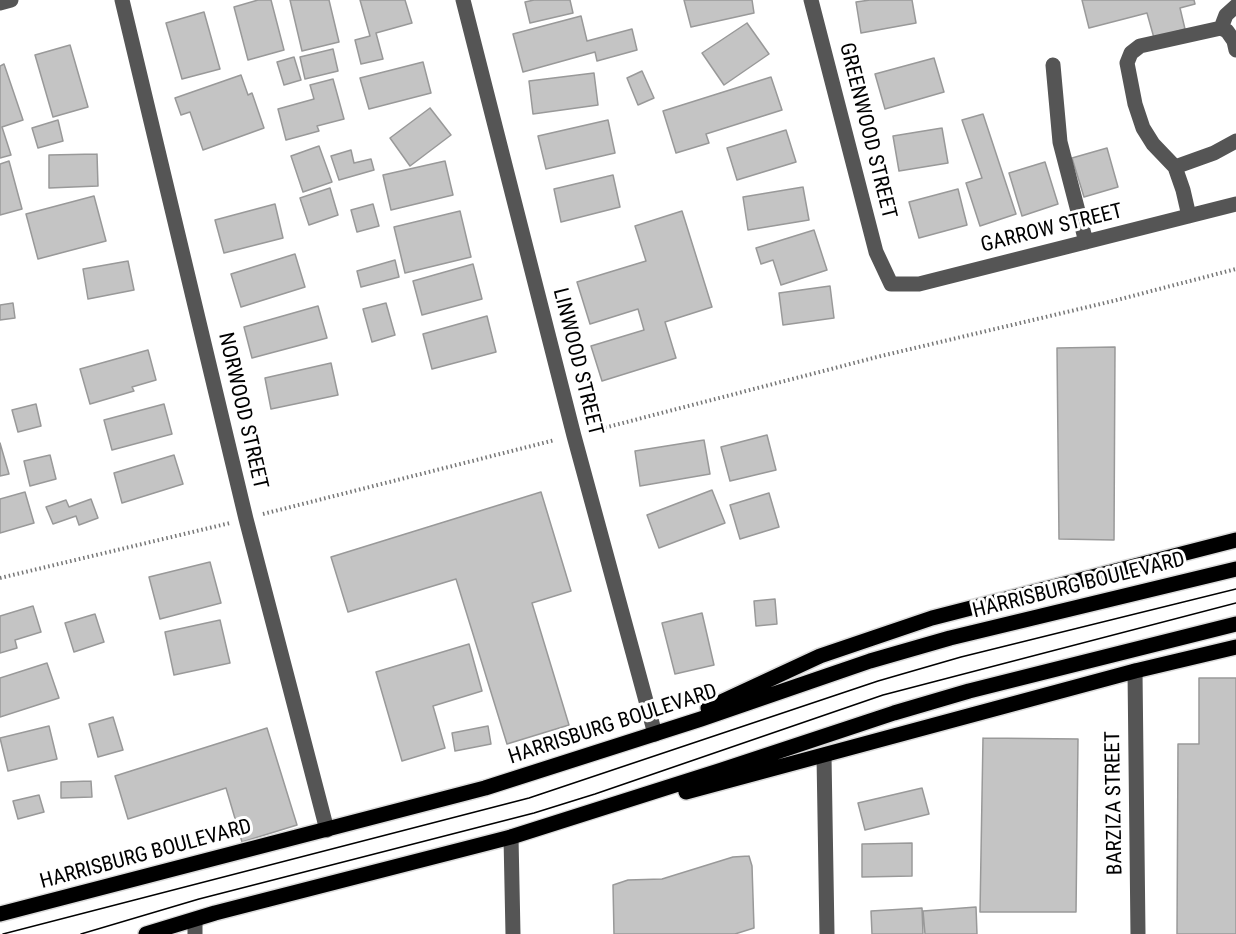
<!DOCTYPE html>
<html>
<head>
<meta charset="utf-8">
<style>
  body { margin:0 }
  canvas { display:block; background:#fff }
</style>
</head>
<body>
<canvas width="1236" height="934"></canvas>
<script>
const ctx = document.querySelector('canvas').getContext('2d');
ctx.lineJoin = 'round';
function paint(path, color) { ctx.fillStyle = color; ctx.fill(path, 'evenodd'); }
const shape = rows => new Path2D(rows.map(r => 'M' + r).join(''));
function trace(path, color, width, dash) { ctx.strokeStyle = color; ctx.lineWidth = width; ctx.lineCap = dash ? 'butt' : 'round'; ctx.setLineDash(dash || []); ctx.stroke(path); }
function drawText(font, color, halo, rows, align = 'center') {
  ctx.font = font + ' "Roboto Condensed",sans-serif'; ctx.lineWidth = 6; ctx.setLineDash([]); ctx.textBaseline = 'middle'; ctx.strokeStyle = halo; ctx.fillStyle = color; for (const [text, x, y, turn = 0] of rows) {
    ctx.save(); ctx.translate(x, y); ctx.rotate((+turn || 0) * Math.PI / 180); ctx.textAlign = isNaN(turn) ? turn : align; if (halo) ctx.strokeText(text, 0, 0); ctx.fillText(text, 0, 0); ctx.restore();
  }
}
const building = shape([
  [258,0,271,0,284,50,248,60,234,7,258,0],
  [290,0,329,0,339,42,302,51,290,0],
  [360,0,405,0,412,23,376,33,383,59,361,64,355,40,370,36,360,0],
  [534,0,570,0,573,13,530,23,525,2,534,0],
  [684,0,752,0,754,13,691,27,684,0],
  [870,0,912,0,916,23,861,33,856,2,870,0],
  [1082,0,1194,0,1195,4,1180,8,1185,29,1154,38,1147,13,1089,28,1082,0],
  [204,12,220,69,182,79,166,23,204,12],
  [581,16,587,41,632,29,637,50,597,61,595,52,523,72,513,34,581,16],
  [747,23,769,54,724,85,702,53,747,23],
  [70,45,88,107,53,117,35,55,70,45],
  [333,49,338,71,305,79,300,57,333,49],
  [294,57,301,80,284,85,277,62,294,57],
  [934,58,944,92,885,109,875,74,934,58],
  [423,62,431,93,369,109,360,78,423,62],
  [4,64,23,120,2,127,11,155,0,158,0,66,4,64],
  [642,71,654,98,638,105,627,78,642,71],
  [594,73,598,105,533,114,529,81,594,73],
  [241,75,248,95,252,93,264,128,203,150,190,112,181,115,175,98,241,75],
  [771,77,782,110,706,134,709,143,676,153,663,111,771,77],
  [333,79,344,119,317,126,319,131,286,140,278,109,314,99,310,85,333,79],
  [430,108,451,135,410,166,390,138,430,108],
  [983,114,1016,214,980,226,966,183,982,178,962,120,983,114],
  [58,120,63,141,38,148,32,128,58,120],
  [608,120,615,153,546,169,538,136,608,120],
  [942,128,948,163,899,171,893,136,942,128],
  [786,130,796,162,737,180,727,148,786,130],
  [319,146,332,182,303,192,291,156,319,146],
  [1107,148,1118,187,1084,197,1072,158,1107,148],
  [351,150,354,163,371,159,374,170,339,180,331,156,351,150],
  [97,154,98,186,49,188,49,155,97,154],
  [9,161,22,209,0,215,0,164,9,161],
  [445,161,453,195,391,210,383,175,445,161],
  [1045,162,1058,204,1022,216,1009,173,1045,162],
  [613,175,620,207,561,222,554,189,613,175],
  [803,187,809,220,748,230,743,197,803,187],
  [330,188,338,215,309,225,300,198,330,188],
  [958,189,967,225,919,238,909,202,958,189],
  [94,196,106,241,38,259,26,214,94,196],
  [275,204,283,238,224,253,215,220,275,204],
  [373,204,379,226,357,232,351,210,373,204],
  [460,211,471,257,405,273,394,227,460,211],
  [682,211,712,307,665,322,676,358,602,381,591,346,644,330,638,309,590,324,577,282,646,261,635,226,682,211],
  [814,230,827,270,781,285,773,260,761,264,756,248,814,230],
  [295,254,305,287,241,307,231,274,295,254],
  [395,260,399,277,361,287,357,271,395,260],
  [128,261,134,290,88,299,83,269,128,261],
  [473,264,482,299,422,315,413,281,473,264],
  [830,286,834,318,783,325,779,293,830,286],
  [13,303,15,318,0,320,0,305,13,303],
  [386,303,395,335,372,342,363,309,386,303],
  [318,306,327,338,252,358,244,327,318,306],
  [487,316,496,352,432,369,423,334,487,316],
  [1115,347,1114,540,1059,539,1057,348,1115,347],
  [148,350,156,380,132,387,134,391,90,404,80,369,148,350],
  [331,363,338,395,271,409,265,378,331,363],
  [36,404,41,426,18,432,12,410,36,404],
  [164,404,172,434,112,450,104,420,164,404],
  [767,435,776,470,730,481,721,447,767,435],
  [704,440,710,474,640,486,635,451,704,440],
  [0,443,9,474,0,476,0,443],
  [50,455,56,479,30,486,24,461,50,455],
  [174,455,183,484,122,503,114,473,174,455],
  [712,490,725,523,659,548,647,515,712,490],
  [25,492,34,523,0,533,0,499,25,492],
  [541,492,571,591,532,603,569,725,507,744,456,579,348,612,331,557,541,492],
  [769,493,779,527,740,539,730,505,769,493],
  [91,499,98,518,79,525,76,516,53,524,46,507,66,500,69,507,91,499],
  [210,562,221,603,160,619,149,577,210,562],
  [775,599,777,624,756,626,754,601,775,599],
  [33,606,41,632,15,640,17,648,0,653,0,616,33,606],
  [702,613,714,665,675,674,662,623,702,613],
  [95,614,104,642,74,652,65,623,95,614],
  [220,620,230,663,174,675,165,632,220,620],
  [469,644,482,691,433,706,445,748,402,761,376,672,469,644],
  [47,663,59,698,0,717,0,678,47,663],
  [1199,678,1236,678,1236,934,1177,934,1178,744,1199,744,1199,678],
  [113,717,123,750,98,757,89,724,113,717],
  [49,726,57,759,8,771,0,738,49,726],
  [488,726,491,744,455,751,452,733,488,726],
  [267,728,297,825,242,842,226,788,128,819,115,776,267,728],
  [983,738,1078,739,1076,912,980,912,983,738],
  [91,781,92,797,61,798,61,782,91,781],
  [922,788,929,814,865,830,858,803,922,788],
  [39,795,44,812,18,819,13,801,39,795],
  [912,843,912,876,862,877,862,844,912,843],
  [749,856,752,866,754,928,735,934,614,934,613,885,628,880,662,879,733,857,749,856],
  [976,907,977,934,925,934,923,911,976,907],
  [922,908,923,934,872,934,871,911,922,908]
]);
paint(building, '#c4c4c4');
trace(building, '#999', 1.5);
const major = shape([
  [708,708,820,656,932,618,1236,540],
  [686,792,1135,671,1236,647],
  [0,914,485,788,701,719,870,661,950,638,1236,569],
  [146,934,215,913,511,837,719,771,894,713,969,691,1236,624]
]);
trace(major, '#dbdbdb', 18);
trace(shape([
  [592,431,881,356,1113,301,1236,269],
  [263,514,555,440],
  [0,578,230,523]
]), '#777', 4, [1.5, 3]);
trace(shape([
  [122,0,246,519,327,830],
  [463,0,574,436,655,734],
  [811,0,876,252,891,284,919,284,1236,204],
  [0,3,11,0],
  [1221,28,1226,15,1236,6],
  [1053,65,1060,142,1086,242],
  [1175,167,1214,153,1236,141],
  [1189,216,1183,190,1175,167,1153,144,1143,128,1135,104,1127,63,1131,53,1140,46,1221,28,1227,31,1234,41,1236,50],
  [1135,671,1138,934],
  [824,756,827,934],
  [511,837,513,934],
  [195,920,195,934]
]), '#555', 15);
trace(major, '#000', 15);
trace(shape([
  [3,934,529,798,878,681,961,657,1236,589],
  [81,934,199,899,534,813,595,794,883,695,1236,603]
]), '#000', 1.5);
drawText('21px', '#000', '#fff', [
  ["GREENWOOD STREET",867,131,76],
  ["GARROW STREET",1052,229,-14],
  ["LINWOOD STREET",577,362,76],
  ["NORWOOD STREET",242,411,77],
  ["HARRISBURG BOULEVARD",1079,586,-14],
  ["HARRISBURG BOULEVARD",613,725,-18],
  ["BARZIZA STREET",1115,803,-91],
  ["HARRISBURG BOULEVARD",146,855,-15]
]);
</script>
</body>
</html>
